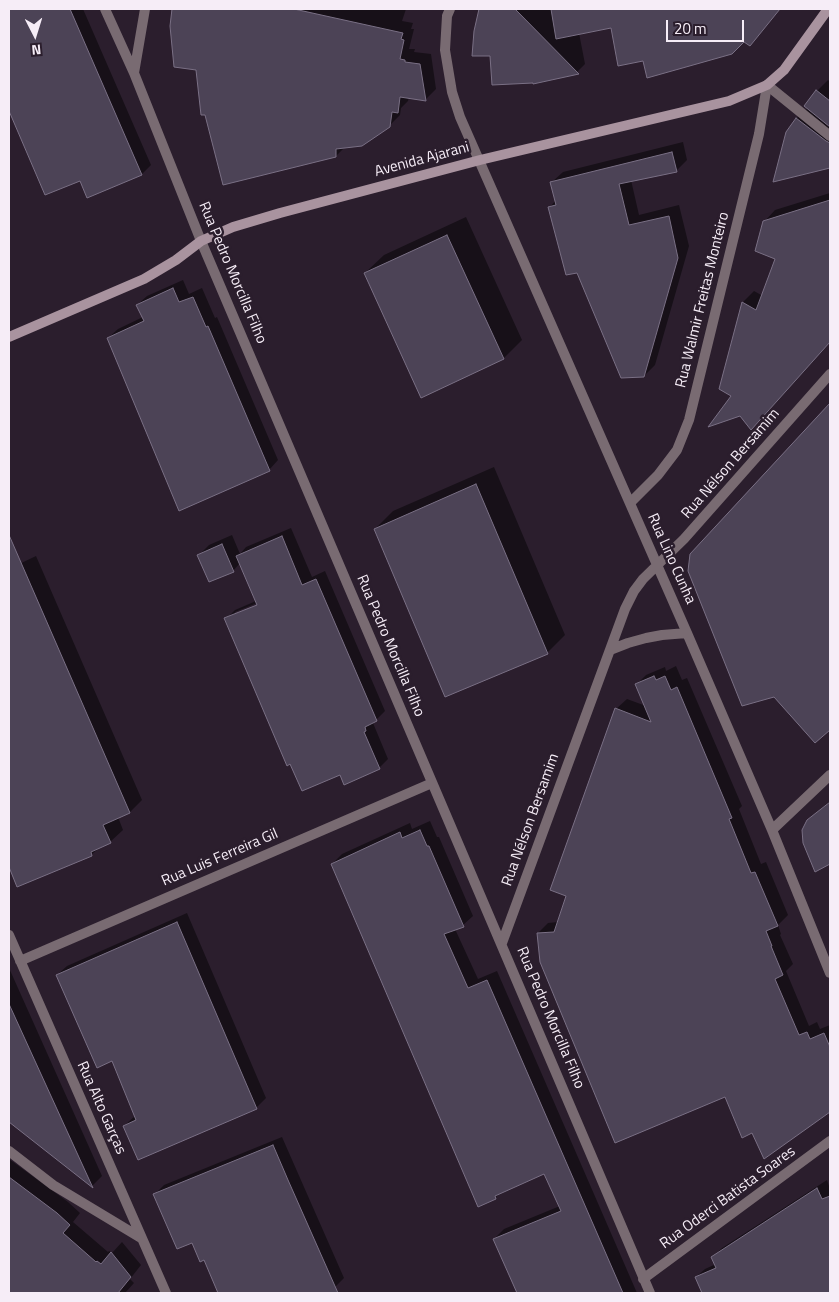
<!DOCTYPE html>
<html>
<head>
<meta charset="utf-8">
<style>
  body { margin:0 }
  #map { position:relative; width:839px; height:1302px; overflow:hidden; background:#2b1e2d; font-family:"Titillium Web",sans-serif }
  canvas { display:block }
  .frame { position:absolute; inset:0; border:10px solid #f6edf7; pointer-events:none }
  .north { position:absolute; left:10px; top:10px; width:50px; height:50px; -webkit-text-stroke:4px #2b1e2d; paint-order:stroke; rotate:175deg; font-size:14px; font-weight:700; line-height:20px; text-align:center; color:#f6edf7 }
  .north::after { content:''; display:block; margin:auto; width:18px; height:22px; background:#f6edf7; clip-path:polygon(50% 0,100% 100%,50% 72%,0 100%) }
  .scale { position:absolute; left:666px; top:20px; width:78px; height:22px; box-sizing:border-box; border:2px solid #f6edf7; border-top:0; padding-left:6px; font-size:15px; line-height:18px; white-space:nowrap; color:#f6edf7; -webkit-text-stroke:4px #2b1e2d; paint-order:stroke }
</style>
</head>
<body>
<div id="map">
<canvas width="839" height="1302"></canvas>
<div class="frame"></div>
<div class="north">N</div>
<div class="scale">20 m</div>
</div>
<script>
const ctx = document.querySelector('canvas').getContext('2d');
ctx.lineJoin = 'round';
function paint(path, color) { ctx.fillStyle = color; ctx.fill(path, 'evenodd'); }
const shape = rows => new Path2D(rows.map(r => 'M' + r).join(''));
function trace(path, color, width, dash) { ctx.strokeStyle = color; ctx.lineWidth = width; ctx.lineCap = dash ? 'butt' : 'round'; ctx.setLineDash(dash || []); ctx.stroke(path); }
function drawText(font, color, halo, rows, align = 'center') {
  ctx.font = font + ' "Titillium Web",sans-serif'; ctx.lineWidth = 5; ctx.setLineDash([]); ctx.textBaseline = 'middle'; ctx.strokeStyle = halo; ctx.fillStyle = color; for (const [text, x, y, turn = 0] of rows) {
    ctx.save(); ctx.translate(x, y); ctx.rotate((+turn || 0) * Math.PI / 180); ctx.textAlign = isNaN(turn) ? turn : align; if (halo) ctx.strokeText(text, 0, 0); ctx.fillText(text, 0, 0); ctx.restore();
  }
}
paint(shape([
  [9,9,83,9,151,165,142,174,88,197,80,180,46,194,9,108],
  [173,9,406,9,402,21,413,23,411,29,414,29,409,49,415,49,414,52,431,54,436,89,425,100,409,97,408,101,401,108,400,115,389,126,345,147,336,156,197,69,171,26],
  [480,9,780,9,749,44,744,40,644,60,612,26,579,33,585,64,575,74,491,54,477,22],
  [828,80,830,82,830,167,775,180,787,133,797,118,808,108,817,91],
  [683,142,687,160,676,171,631,180,639,215,679,205,689,246,655,365,644,376,550,207,556,200,552,182,563,172],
  [830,193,830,342,762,418,733,395,720,389,743,302,754,291,763,296,776,258,764,222,775,210],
  [466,217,522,340,504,358,365,273,384,255],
  [183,280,189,294,202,288,215,318,217,317,278,460,269,470,108,338,118,329,143,317,137,305,147,296],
  [830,404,830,728,815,741,691,555],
  [494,467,565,635,547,653,375,529,393,511],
  [291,528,312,577,325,571,385,711,373,723,388,759,379,768,340,774,226,619,235,610,256,601,240,563,233,571,199,555,209,545,232,535,240,554,246,547],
  [262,601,263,603,235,615,235,612],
  [9,551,15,566,36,556,142,800,130,812,118,817,123,830,110,842,100,847,91,855,18,885,9,863],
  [676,666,682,680,687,678,742,806,739,809,761,864,766,862,788,915,778,925,781,934,780,935,793,964,786,971,809,1026,817,1022,820,1029,830,1025,830,1111,764,1157,753,1131,725,1096,538,933,548,923,558,922,568,896,616,709,627,699,646,706,636,685,646,675,665,667,666,671],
  [830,801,830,863,816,870,808,821],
  [430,821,437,837,439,837,473,916,463,925,455,929,478,979,497,971,637,1293,518,1293,494,1239,504,1229,560,1206,545,1172,501,1192,495,1198,332,864,342,854,410,823,412,829],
  [187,913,266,1098,256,1108,139,1159,124,1126,136,1115,112,1060,57,975,67,966],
  [9,968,102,1176,92,1186,9,1121],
  [282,1137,344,1278,335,1287,321,1293,220,1293,205,1258,155,1194,164,1185],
  [9,1159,68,1202,80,1213,73,1222,108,1252,109,1251,112,1253,122,1242,141,1265,130,1279,134,1283,125,1293,9,1293],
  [827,1180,830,1189,830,1293,703,1293,696,1277,705,1269,716,1264,713,1257,722,1248]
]), '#0007');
const building = shape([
  [9,9,70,9,142,175,87,198,80,181,45,195,9,111,9,9],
  [172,9,294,9,403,33,401,39,404,40,400,59,405,60,405,62,420,64,426,101,400,97,398,113,392,112,390,127,362,146,336,149,336,157,223,185,205,115,201,115,196,70,174,67,170,26,172,9],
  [479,9,515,9,579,74,533,84,533,83,492,85,490,56,472,56,474,31,479,9],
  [551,9,780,9,750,46,744,42,732,54,647,78,643,61,618,66,611,28,556,39,551,9],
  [816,90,830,101,830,127,804,106,816,90],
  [796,118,826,141,830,143,830,168,773,182,786,132,796,118],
  [672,152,677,172,619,184,629,225,669,216,678,258,644,377,621,378,577,273,566,275,548,207,556,205,550,182,672,152],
  [830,200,830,342,751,430,740,416,708,427,731,396,719,389,742,302,756,310,775,259,755,251,763,221,830,200],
  [447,235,504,359,421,398,364,273,447,235],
  [173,288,179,302,193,297,206,327,208,326,270,471,179,511,107,338,144,321,136,305,173,288],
  [830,403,830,730,815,743,774,697,742,706,688,571,690,554,830,403],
  [476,484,548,654,445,697,374,529,476,484],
  [9,535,130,813,103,825,111,843,91,852,92,856,17,887,9,867,9,535],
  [282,536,302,585,316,579,377,721,365,727,366,731,364,732,380,769,344,785,340,775,302,791,290,764,287,766,224,618,257,605,236,556,282,536],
  [222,544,234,572,209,582,197,555,222,544],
  [654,676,656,680,665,676,671,690,677,687,732,818,729,819,751,873,755,872,778,926,766,931,772,946,771,946,783,975,775,979,799,1035,807,1032,810,1039,824,1033,830,1047,830,1112,764,1159,752,1133,742,1138,725,1097,615,1143,540,962,537,933,554,932,566,896,550,890,615,708,651,722,635,684,654,676],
  [830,802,830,864,815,872,803,843,802,830,807,820,830,802],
  [420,830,427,846,429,846,464,927,444,934,468,988,487,980,623,1293,517,1293,493,1239,561,1211,544,1174,495,1196,496,1199,478,1207,331,864,400,832,402,838,420,830],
  [177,922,257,1109,138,1160,123,1126,136,1120,112,1061,97,1068,56,975,177,922],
  [9,1004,35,1061,93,1188,9,1122,9,1004],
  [273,1145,288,1180,338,1293,218,1293,204,1260,200,1262,192,1243,177,1249,153,1194,273,1145],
  [9,1177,57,1213,70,1225,63,1233,96,1262,97,1261,101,1264,111,1252,131,1277,118,1293,9,1293,9,1177],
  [817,1188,822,1199,830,1196,830,1293,702,1293,695,1277,716,1268,711,1257,817,1188]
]);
paint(building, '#4c4356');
trace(building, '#7a7085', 1);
trace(shape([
  [767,85,830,136]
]), '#796b72', 10);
trace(shape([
  [105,9,134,73,201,241,650,1293],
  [450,9,447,16,445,50,452,92,460,117,687,633,772,830,830,973],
  [134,73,145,9],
  [630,503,658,475,677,450,689,420,759,134,767,85],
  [610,650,628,643,646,638,662,635,687,633],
  [772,830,830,775],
  [9,935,166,1293],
  [502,943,625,609,634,591,643,579,684,539,830,374],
  [20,961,432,783],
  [9,1151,53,1185,141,1238],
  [643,1279,830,1141]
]), '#796b72', 10);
trace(shape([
  [9,337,144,279,176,260,201,241,233,227,280,213,480,160,729,101,767,85,784,70,828,9]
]), '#a9939f', 10);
drawText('15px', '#f6edf7', '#2b1e2d', [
  ["Avenida Ajarani",422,160,-15],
  ["Rua Pedro Morcilla Filho",232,273,67],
  ["Rua Walmir Freitas Monteiro",703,300,-76],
  ["Rua Nélson Bersamim",731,464,-49],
  ["Rua Lino Cunha",671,559,66],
  ["Rua Pedro Morcilla Filho",390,646,67],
  ["Rua Nélson Bersamim",531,820,-70],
  ["Rua Luis Ferreira Gil",220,858,-23],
  ["Rua Pedro Morcilla Filho",550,1018,67],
  ["Rua Alto Garças",101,1108,66],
  ["Rua Oderci Batista Soares",728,1198,-36]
]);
</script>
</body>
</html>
